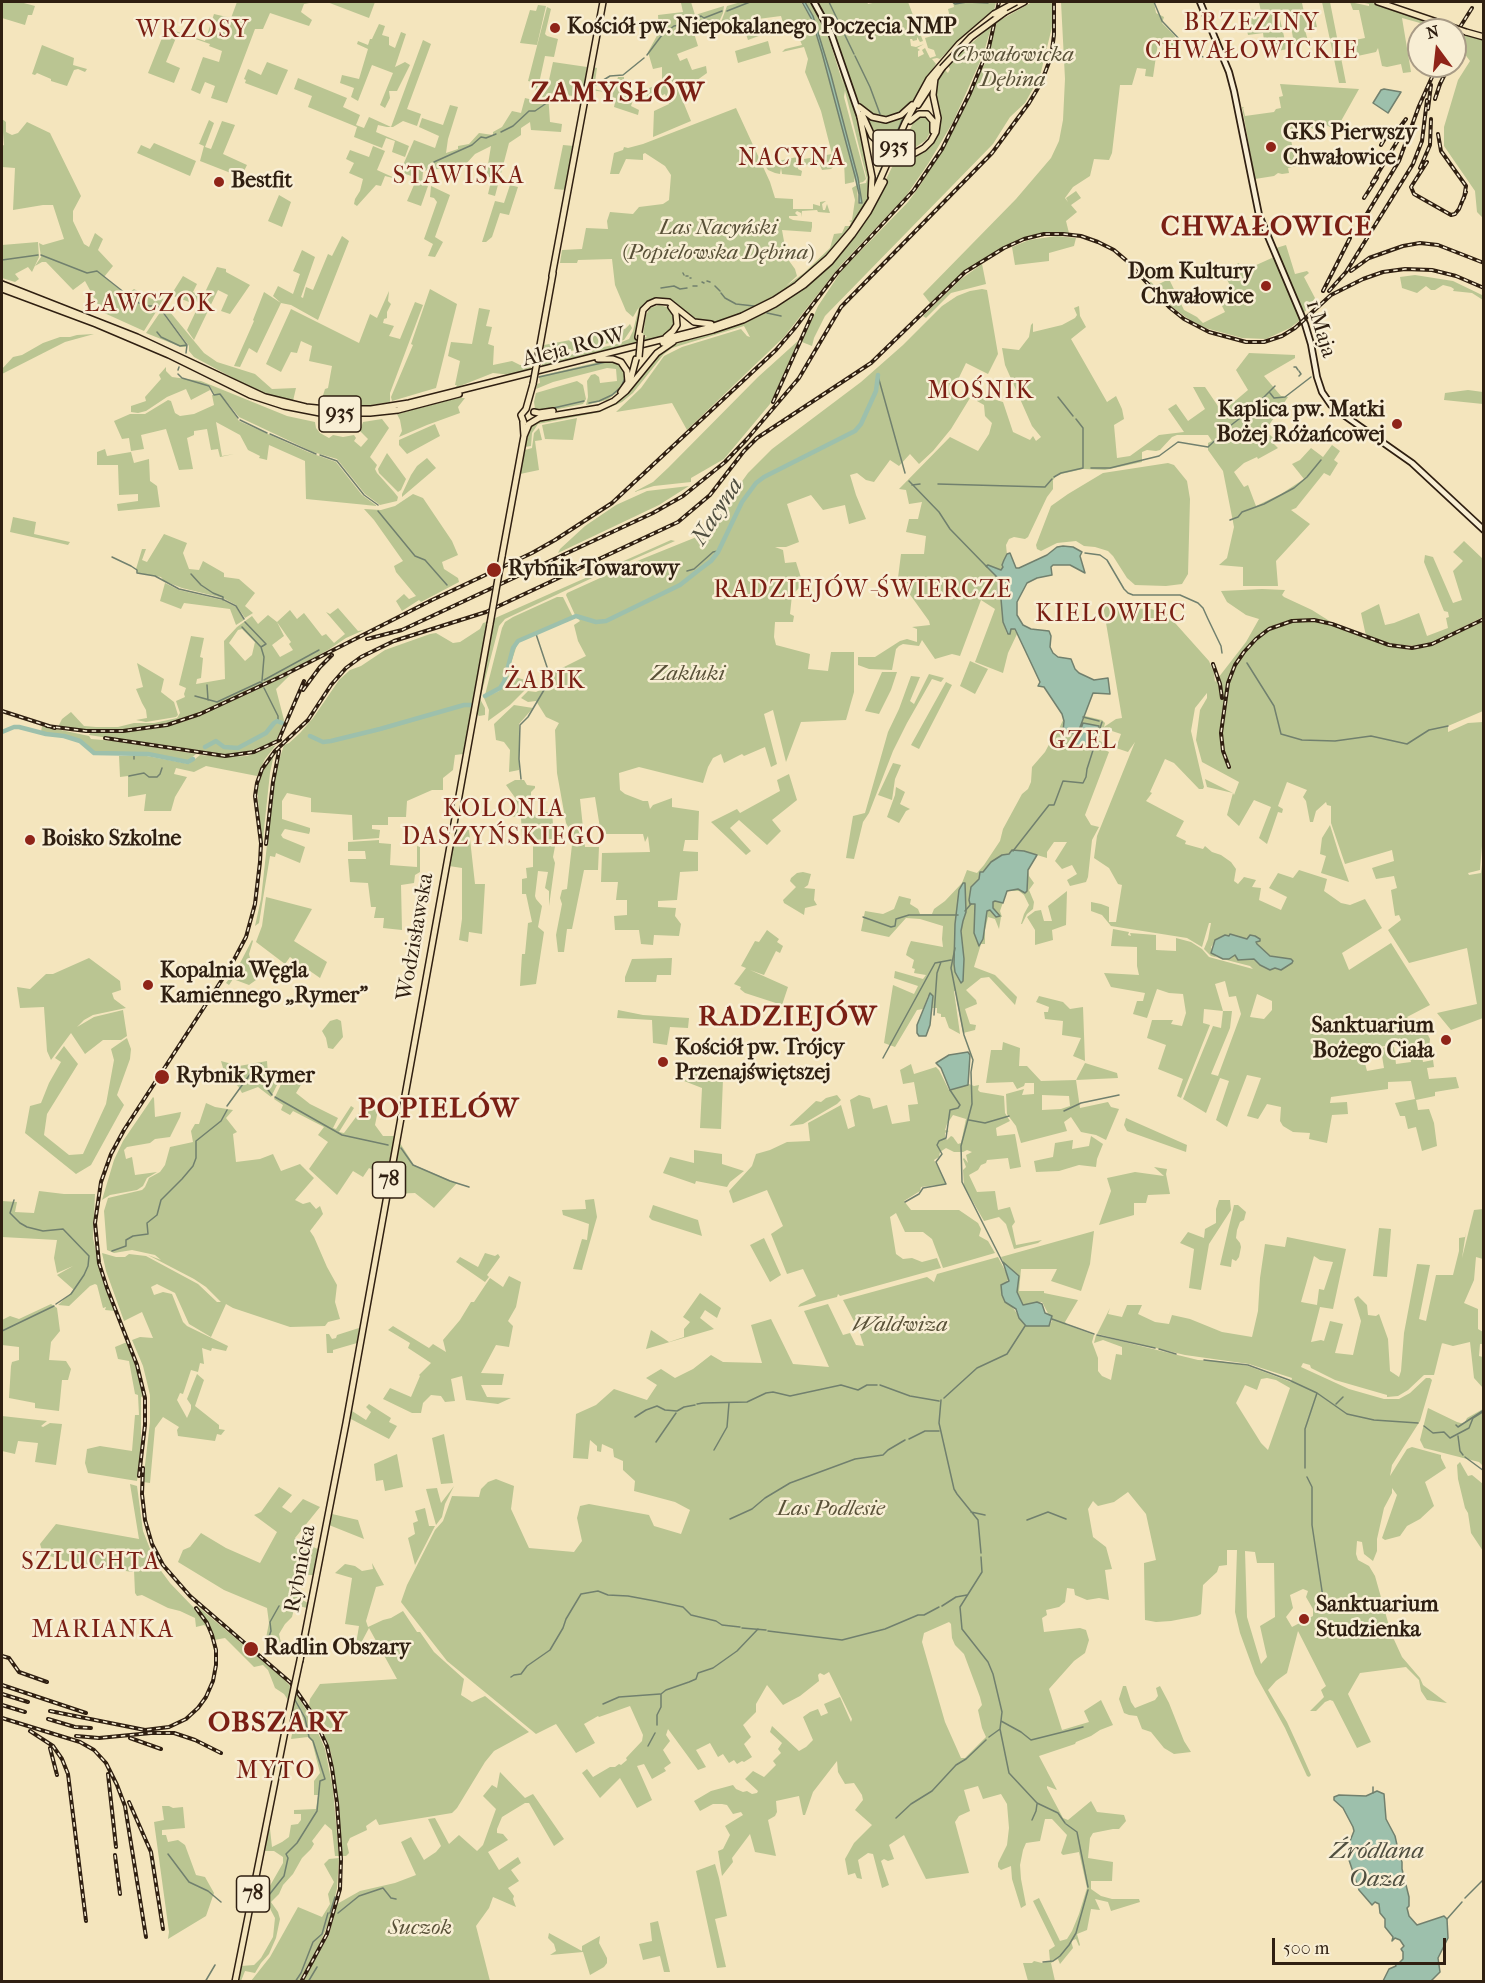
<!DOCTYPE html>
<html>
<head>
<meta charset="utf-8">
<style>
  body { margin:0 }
  #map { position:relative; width:1485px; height:1983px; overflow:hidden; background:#f4e5bd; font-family:"IM FELL French Canon",serif }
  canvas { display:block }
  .frame { position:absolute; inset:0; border:3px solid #2f1f11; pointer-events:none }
  .north { position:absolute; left:1407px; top:18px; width:60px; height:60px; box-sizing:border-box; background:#f8eed4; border:2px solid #a89b86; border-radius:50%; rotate:345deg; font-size:16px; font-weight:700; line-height:24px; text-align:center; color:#2f1f11 }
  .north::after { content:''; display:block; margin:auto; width:21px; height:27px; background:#8f2418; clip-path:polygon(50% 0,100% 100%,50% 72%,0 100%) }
  .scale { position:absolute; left:1272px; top:1938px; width:174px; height:27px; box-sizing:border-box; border:3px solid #2f1f11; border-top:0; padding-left:8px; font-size:18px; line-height:21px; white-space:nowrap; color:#2f1f11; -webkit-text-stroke:4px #f8eed4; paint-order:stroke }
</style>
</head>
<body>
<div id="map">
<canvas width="1485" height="1983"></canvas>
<div class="frame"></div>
<div class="north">N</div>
<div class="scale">500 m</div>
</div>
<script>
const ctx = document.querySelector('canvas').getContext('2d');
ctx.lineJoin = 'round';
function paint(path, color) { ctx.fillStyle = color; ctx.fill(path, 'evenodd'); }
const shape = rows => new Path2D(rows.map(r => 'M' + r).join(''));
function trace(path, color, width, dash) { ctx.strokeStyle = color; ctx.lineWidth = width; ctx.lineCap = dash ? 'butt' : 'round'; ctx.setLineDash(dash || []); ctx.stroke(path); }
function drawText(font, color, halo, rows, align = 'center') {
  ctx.font = font + ' "IM FELL French Canon",serif'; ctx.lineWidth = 5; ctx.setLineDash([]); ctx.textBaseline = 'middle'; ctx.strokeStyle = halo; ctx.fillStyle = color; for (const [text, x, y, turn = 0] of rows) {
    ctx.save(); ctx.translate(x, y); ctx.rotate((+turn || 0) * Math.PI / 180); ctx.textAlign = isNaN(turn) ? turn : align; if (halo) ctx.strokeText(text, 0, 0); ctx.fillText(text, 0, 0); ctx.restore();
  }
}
paint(shape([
  [2,2,20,2,35,6,32,15,28,15,25,25,2,18],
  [237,2,315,2,304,4,301,12,312,20,309,26,270,13,263,29,255,29,227,103,211,98,215,86,205,82,200,94,191,90,203,57,219,62,222,51,209,46,210,44,178,33,166,62,180,68,174,83,148,73,166,28,205,41,214,14,231,18],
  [327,2,375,2,369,18],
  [687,2,691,2,695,15,724,6,723,13,714,33,706,34,704,25,692,27,698,46,677,54,680,61,687,58,692,70,706,66,707,73,693,83,696,93,682,99,691,121,653,137,654,111,669,104,665,94,645,104,649,88,662,84,662,67,653,69,648,52,659,32,658,15,683,12,681,3],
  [741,2,801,2,810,17,822,53,855,176,854,182,845,184,844,161,838,162,831,169,822,170,819,163,805,165,804,159,832,154,821,111,805,72,808,59,804,47,782,52,785,49,802,45,798,35,793,33,783,33,782,27,784,26,781,16,758,19,764,34,748,40,746,34,739,36,736,28,717,33,727,6],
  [805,2,810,2,823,25,830,42,845,90,844,97,866,179,863,182,859,183,820,39,813,16],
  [812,2,824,21,830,35,838,61,842,75,858,117,871,178,871,189,868,199,848,231,826,257,805,276,778,296,747,311,722,321,703,323,689,318,669,301,654,300,646,304,640,312,637,337,634,337,636,340,636,344,540,368,542,365,541,356,543,355,547,360,617,344,629,339,633,331,639,307,633,317,626,311,615,285,612,259,578,260,577,263,560,263,562,250,582,249,586,228,608,229,607,221,610,212,633,214,639,207,663,204,669,200,671,175,665,166,645,153,643,154,643,160,626,159,619,174,610,174,614,153,623,150,624,147,628,148,643,144,736,108,770,182,775,198,793,199,793,209,813,209,813,204,820,206,820,202,826,201,822,204,823,210,825,210,827,204,830,213,818,212,817,210,802,211,801,217,801,213,797,211,795,213,798,216,789,216,789,218,793,220,812,222,812,227,811,232,782,230,787,258,795,269,797,276,786,286,804,273,830,248,834,234,842,233,845,226,850,226,851,222,849,221,852,220,855,200,852,188,857,185,858,203,861,204,860,184,866,183,867,179,838,63,827,31],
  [816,2,867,2,868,4,877,2,908,2,923,41,920,42,917,37,917,40,913,41,912,39,910,39,911,46,916,47,924,44,917,48,920,50,918,51,918,57,924,54,922,50,925,48,930,58,936,56,934,50,928,48,925,38,953,30,948,9,954,7,953,2,996,2,994,11,964,35,940,59,937,58,932,59,936,64,913,101,906,109,891,118,877,118,865,110,860,104],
  [1032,2,1052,2,1053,23,1040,76,1025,103,1010,117,993,144,825,316,814,338,812,346,802,342,818,306,842,270,908,202,919,187,945,146,985,63,997,22],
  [1061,2,1154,2,1156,13,1164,17,1162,23,1175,36,1173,46,1158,43,1153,77,1145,76,1146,69,1137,68,1132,85,1120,85,1112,153,1109,160,1094,159,1090,176,1073,187,1065,198,1068,202,1066,198,1076,191,1081,198,1071,205,1077,212,1066,221,1069,233,1051,233,1031,236,1012,243,964,272,930,303,923,294,1016,199,1051,158,1059,141,1063,120,1065,79],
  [1259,2,1309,2,1302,3,1304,12,1313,11,1317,27,1305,30,1308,41,1294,44,1289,14,1279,15,1287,49,1274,52,1272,40,1264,40,1263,33,1248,35,1244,17,1262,17],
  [1322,2,1330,2,1346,83,1339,83],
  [1350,2,1369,6,1369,4,1360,2,1370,2,1429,22,1445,28,1445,30,1432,30,1431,26,1402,18,1411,72,1403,73,1401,64,1387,67,1382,66,1378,48,1376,52,1353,57,1350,41,1365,38,1359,10,1353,10],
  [538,5,546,6,537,45,520,43,530,10,536,11],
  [547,7,551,9,545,34,547,36,558,39,554,57,545,56,538,88,547,89,553,62,587,67,584,88,574,86,573,96,548,93,550,122,562,124,561,132,531,130,530,122,521,128,521,135,509,143,495,196,488,194,492,177,486,177,491,146,475,154,465,165,423,171,422,184,428,186,421,206,407,201,417,178,400,172,414,140,435,148,439,136,419,127,422,118,443,125,450,105,458,107,448,139,446,153,458,149,458,146,469,144,479,133,493,135,493,132,502,127,512,111,521,113,525,98,533,100,537,83,528,81],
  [379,24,385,26,382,35,389,37,389,45,395,48,401,32,406,34,395,67,405,62,410,65,397,91,389,91,390,98,385,108,380,105,393,73,372,65,358,101,351,97,354,88,340,83,342,75,359,79,368,49,357,44,358,41,368,45,370,39,372,39],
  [992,25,983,55,953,122,928,164,906,196,840,266,784,337,687,430,672,403,616,412,641,388,664,356,682,347,741,329,747,336,750,337,744,326,672,348,664,354,633,393,622,402,600,412,538,424,532,433,531,446,525,447,530,428,539,420,610,405,654,358,672,345,731,327,758,315,842,252,870,212,897,157,905,162,905,157,913,155,936,133,935,86,938,79,944,69,948,73,950,69,948,66,955,58],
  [1458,33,1483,39,1483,218,1477,212,1475,191,1444,146,1444,127,1458,80,1470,61,1455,41],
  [423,40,431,44,407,109,421,114,417,126,403,121,393,127,387,127,378,125,376,132,409,146,405,157,392,152,395,141,386,138,382,148,354,137,357,127,308,107,312,96,294,89,298,78,347,98,343,107,360,115,356,125,364,128,369,117,391,127],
  [768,41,771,53,738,63,735,51],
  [42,45,74,58,73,65,87,69,85,72,78,69,74,70,67,86,51,81,51,79,37,73,35,75,32,74],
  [267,62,288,70,277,95,245,83,246,80,244,79,248,69,261,75],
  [593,67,597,68,594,89,606,92,608,81,616,84,618,77,624,77,624,87,635,94,631,106,639,110,638,115,614,107,616,98,605,96,605,92,590,90],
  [1280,84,1359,89,1336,130,1324,124,1319,131,1311,128,1289,129,1296,166,1288,168,1289,173,1282,174,1278,173,1274,176,1255,179,1242,107,1244,107,1243,108,1245,116,1274,112,1276,109,1281,108,1279,97,1283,96],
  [909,110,892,149,888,148,887,143,884,146,875,139,863,112,881,121],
  [926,115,931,120,931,131,926,140,913,149,909,150,907,145,904,150,900,150,915,119,918,116],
  [2,119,6,122,6,132,12,135,18,133,27,122,50,133,81,196,73,211,73,221,84,244,89,247,95,233,103,239,98,250,113,266,104,277,126,295,134,289,152,299,159,298,164,299,144,331,102,312,85,281,73,290,46,262,42,262,35,266,41,257,39,243,43,245,64,239,53,205,43,205,13,210,15,168,2,167,2,146,4,145],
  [209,120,214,123,205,147,211,149,222,121,235,125,223,154,247,165,241,177,200,161,204,146,197,143,199,144],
  [154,143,196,161,190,176,137,153,141,145,150,149],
  [563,145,574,146,566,190,554,189],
  [373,146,385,151,377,170,397,179,385,176,381,186,376,185,357,206,354,204,355,199,360,191,363,179,349,173,354,163,346,159,350,150,369,157],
  [802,156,802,166,801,163,798,164,798,169,802,171,801,176,782,174,781,168,780,174,775,173,768,170,764,164],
  [510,185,518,187,509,215,500,213,492,237,486,242,482,242,495,201,504,203],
  [431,186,450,195,435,237,443,242,435,257,428,256,433,244,424,239,437,202,434,198,430,197],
  [279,195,291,202,282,227,268,221],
  [342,236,349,241,318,320,291,305,281,303,257,353,249,348,240,367,234,366,254,321,253,320,264,292,281,303,273,296,278,286,293,294,300,274,293,271,302,250,315,257,301,297,303,298,306,287,313,290,328,254,332,256],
  [1057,236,1076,238,1074,246,1049,253,1049,261,1015,265,1012,247,1029,240],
  [38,242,39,257,32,272,28,267,15,274,19,279,15,282,2,278,2,245],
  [1286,245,1295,274,1307,271,1309,273,1304,277,1315,298,1304,313,1276,248],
  [1274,257,1300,317,1299,321,1290,328,1266,339,1242,338,1198,326,1172,307,1149,282,1151,282,1155,286,1169,279,1184,310,1197,317,1203,323,1225,312,1220,302,1227,298,1224,291,1231,287,1226,278,1228,277,1225,269,1239,263,1243,271],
  [982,264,986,284,951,293,926,318,923,316,961,279],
  [217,267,226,269,226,272,250,285,230,314,221,311,228,295,218,290,194,340,187,330],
  [1415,275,1453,281,1482,295,1483,300,1472,293,1453,291,1454,289,1451,287,1443,285,1435,290,1431,290,1426,286,1417,293,1402,288,1400,277],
  [183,276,197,284,193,292,201,296,198,302,191,299,189,302,171,295],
  [430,289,457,304,436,388,392,401,391,397,413,345,411,344],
  [982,289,987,290,998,354,988,374,966,363,952,392,970,398,951,429,933,451,919,464,910,454,899,466,890,460,874,482,866,480,857,473,850,475,856,495,866,519,849,524,845,505,823,510,811,495,787,504,799,542,786,547,775,547,783,550,785,563,796,562,803,584,792,595,790,614,794,616,793,622,775,622,774,637,776,645,810,654,808,669,828,671,831,652,854,652,854,692,846,720,801,722,786,762,773,710,764,714,777,764,771,767,765,747,744,756,742,754,724,763,721,754,713,758,708,767,703,783,639,767,619,773,620,790,625,794,643,801,648,801,650,809,653,805,672,798,672,807,699,811,698,840,685,840,683,851,698,852,698,871,680,872,677,900,658,901,658,907,676,908,675,916,681,924,679,936,654,935,653,945,641,944,639,930,615,930,614,916,627,915,627,900,616,900,618,882,601,882,602,853,650,852,648,836,645,842,643,834,601,834,595,797,580,799,585,847,599,847,598,870,584,870,572,929,567,929,564,952,558,952,556,935,562,904,560,898,562,890,567,889,573,836,566,823,557,773,555,730,559,723,546,717,536,701,528,702,521,698,528,691,536,692,554,683,550,674,586,656,578,641,574,625,580,621,575,615,566,595,567,593,642,559,694,538,707,530,748,473,772,449,861,382,903,345,942,306,957,296,970,291],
  [389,291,388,301,391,304,387,312,387,318,384,319,383,323,394,326,389,336,400,339,415,302,423,305,390,393,390,402,371,405,320,405,325,389,328,388,332,366,309,361,312,346,301,341,297,353,291,352,281,372,266,364,291,309,359,343,370,314,377,318],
  [659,305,670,308,676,319,674,328,664,336,642,342,643,339,647,336,643,335,646,315,650,308],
  [1079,306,1080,316,1086,327,1071,339,1107,402,1116,396,1122,409,1124,419,1114,425,1117,458,1130,456,1159,435,1184,432,1168,409,1176,404,1188,421,1205,409,1193,387,1205,387,1222,412,1248,390,1236,370,1249,353,1295,355,1295,358,1264,376,1281,396,1288,397,1265,431,1276,440,1273,443,1278,448,1258,459,1257,457,1244,463,1234,472,1244,487,1248,485,1256,506,1281,494,1304,479,1292,464,1300,460,1311,448,1323,457,1332,445,1340,451,1334,460,1338,463,1330,476,1324,473,1296,508,1291,510,1310,524,1276,561,1278,586,1243,586,1243,567,1219,565,1227,558,1234,527,1223,471,1208,450,1208,443,1212,441,1208,435,1177,435,1172,437,1160,450,1156,451,1147,450,1142,452,1142,462,1105,470,1083,469,1057,475,1053,480,1053,489,1047,497,1028,537,1025,539,1014,537,1009,539,1006,545,1007,555,1004,560,1002,564,1004,567,1001,570,987,566,1000,578,996,592,1001,599,1003,622,1007,634,1011,629,1014,629,1017,634,1008,653,1003,673,975,662,995,609,981,600,960,656,952,654,935,659,922,640,919,646,903,644,899,646,896,649,892,670,869,669,858,665,858,657,875,657,900,641,907,639,917,642,917,629,912,627,930,625,929,621,898,578,901,554,924,554,926,536,906,532,909,519,918,519,922,502,909,504,906,490,899,489,950,437,978,451,989,434,992,423,985,416,984,405,977,401,980,395,1003,402,1013,432,1030,440,1033,436,1036,441,1041,437,1032,426,1005,365,1002,348,1019,350,1029,337,1031,325,1033,323,1033,332,1062,325,1075,318,1077,315,1074,308],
  [163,308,170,312,204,353,217,362,255,374,272,389,296,388,293,401,271,396,248,386,194,357,189,351,189,346,162,310],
  [479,308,490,310,486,326,492,327,488,344,494,346,493,365,512,361,520,365,530,364,531,369,511,375,493,373,455,388,457,385,455,385,460,361,448,356,451,342,472,344],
  [161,311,187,346,187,347,181,347,146,333],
  [630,324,632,328,624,340,571,351,571,349,543,353,544,345,607,333,625,329],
  [94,334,65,342,2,374,2,369,13,357,22,355,43,343,60,337,70,337,77,335],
  [799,340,770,404,724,459,691,478,691,482,654,486,634,492,653,482,668,468,758,377],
  [603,361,615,361,624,367,626,383,619,391,607,400,586,405,588,397,587,381,591,375,595,374,599,377,600,383,617,381,616,369,607,368,553,382,536,389,537,384,540,383,539,376],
  [166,367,166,371,172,377,201,381,287,416,315,422,316,428,320,433,329,438,333,435,343,437,354,435,356,438,354,441,361,447,368,439,360,431,363,422,382,419,389,428,370,457,377,465,375,469,377,473,394,492,398,497,397,501,380,505,365,494,337,459,313,452,239,417,222,396,239,421,308,452,336,462,362,495,377,506,306,499,305,461,269,445,267,460,259,458,260,456,248,450,240,435,216,422,222,456,234,454,220,457,218,449,211,450,207,429,194,431,194,435,187,438,193,469,179,470,166,429,141,435,144,449,131,451,129,438,122,439,114,421,130,414,145,414,168,400,171,401,175,413,180,416,194,414,214,405,212,395,215,395,209,385,210,390,191,400,186,389,167,397,146,411,138,413,131,412,131,406,146,401,145,397,161,379,159,375],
  [577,381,583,385,586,399,583,404,549,411,537,411,535,409,534,402,536,393],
  [1468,390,1483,392,1483,404,1444,400,1445,393],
  [458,398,465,398,458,407,460,413,427,425,399,437,402,431,400,420,397,414],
  [577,418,573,440,545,439,542,425],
  [435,424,440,436,407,454,399,445,399,440],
  [539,428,542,440,535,441,539,470,520,474,525,450,532,448,534,433],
  [105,449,107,456,131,452,134,463,149,459,150,481,157,486,160,507,118,511,117,504,138,501,138,494,119,495,118,465,97,465,97,452],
  [387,453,406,479,401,490,398,492,379,473,378,469],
  [427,458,436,468,402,497,402,494,411,475,417,466],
  [1168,463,1174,465,1187,481,1190,499,1188,574,1182,584,1166,586,1135,585,1127,578,1113,556,1108,551,1095,547,1084,546,1076,541,1057,543,1041,551,1037,549,1036,545,1051,506,1068,494,1103,473],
  [689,486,659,505,558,553,560,549,585,526,616,505,647,491],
  [413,494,423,498,452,541,458,555,442,562,444,569,458,578,459,582,421,602,419,600,402,611,396,601,404,594,409,599,416,596,396,572,394,566,403,561,374,520,364,509,381,510,395,506],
  [13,517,36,522,34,534,70,542,68,545,10,532],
  [164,534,187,543,183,553,189,569,199,570,203,561,224,573,224,577,239,579,255,593,245,606,253,613,245,618,236,605,223,598,182,588,164,581,161,577,138,573,136,569,142,549,146,549,142,560,147,562],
  [671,540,675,541,607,571,505,619,499,626,480,699,485,708,485,715,479,716,477,714,493,619],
  [1464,541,1483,559,1483,617,1433,642,1416,646,1392,644,1366,636,1361,613,1379,604,1385,625,1394,623,1419,613,1427,636,1448,628,1446,618,1449,617,1448,612,1444,611,1424,562,1425,555,1433,557,1453,603,1462,600,1453,571,1463,561,1453,552],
  [165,583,179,590,222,600,236,607,244,620,236,625,230,609,184,603,181,609,160,601],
  [1262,589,1285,590,1282,595,1284,597,1312,610,1331,622,1316,619,1294,619,1277,624,1268,629,1268,631,1293,621,1320,621,1389,646,1411,650,1436,644,1483,621,1483,711,1448,726,1448,732,1468,723,1483,722,1483,845,1482,846,1480,870,1468,873,1469,875,1481,873,1483,856,1483,1018,1451,1030,1437,1013,1477,1004,1467,948,1409,963,1388,930,1401,920,1399,915,1395,916,1391,890,1397,888,1394,876,1376,879,1372,868,1394,861,1392,850,1345,864,1331,823,1331,806,1327,805,1326,802,1316,811,1313,822,1310,822,1306,801,1303,797,1307,790,1287,782,1278,806,1283,809,1282,813,1278,812,1267,844,1259,838,1271,807,1254,800,1239,826,1227,815,1233,793,1207,787,1205,779,1233,793,1234,795,1239,782,1202,762,1196,740,1200,710,1207,698,1207,693,1195,708,1191,731,1204,787,1203,789,1199,789,1174,763,1165,759,1150,792,1152,793,1146,801,1184,821,1176,836,1186,841,1185,844,1203,849,1205,846,1212,852,1221,855,1231,862,1236,869,1234,881,1238,884,1244,877,1256,880,1252,887,1261,888,1259,900,1281,910,1287,897,1269,888,1278,873,1293,878,1299,870,1327,879,1324,891,1341,903,1350,905,1365,899,1382,928,1342,953,1349,970,1391,943,1430,1005,1407,1017,1419,1031,1426,1031,1430,1039,1429,1049,1393,1045,1378,1047,1376,1049,1362,1052,1367,1071,1384,1068,1381,1050,1378,1049,1386,1047,1394,1047,1396,1064,1411,1062,1408,1049,1401,1048,1403,1048,1421,1050,1423,1062,1433,1060,1434,1067,1427,1068,1429,1079,1456,1077,1459,1088,1435,1092,1435,1096,1416,1100,1418,1110,1429,1109,1434,1123,1437,1146,1422,1151,1416,1127,1408,1129,1405,1116,1400,1116,1395,1103,1415,1099,1411,1081,1388,1082,1388,1089,1331,1097,1330,1103,1347,1102,1348,1114,1332,1115,1327,1143,1309,1139,1310,1133,1293,1132,1283,1126,1280,1121,1281,1107,1267,1104,1258,1119,1247,1116,1261,1078,1247,1075,1227,1127,1216,1120,1229,1081,1220,1078,1206,1113,1183,1099,1213,1026,1221,1028,1223,1011,1204,1009,1203,1023,1210,1025,1181,1098,1177,1096,1183,1079,1158,1069,1166,1045,1147,1038,1152,1020,1173,1020,1171,1024,1182,1026,1186,1013,1183,994,1169,993,1157,989,1147,1018,1133,1014,1137,1001,1143,1001,1145,993,1111,987,1104,973,1139,975,1137,966,1137,947,1111,946,1113,929,1129,932,1128,935,1131,936,1130,933,1156,935,1156,950,1176,951,1176,938,1191,942,1202,949,1209,957,1253,969,1250,966,1211,956,1204,949,1208,939,1211,923,1209,923,1202,947,1187,938,1111,926,1102,915,1091,911,1091,902,1101,904,1109,907,1109,922,1116,922,1122,885,1118,884,1109,868,1094,858,1097,836,1135,742,1128,752,1116,748,1121,734,1103,728,1098,740,1104,743,1103,749,1109,752,1085,815,1091,825,1099,827,1092,840,1088,877,1086,882,1070,886,1067,880,1077,874,1072,865,1062,869,1055,861,1067,842,1054,842,1047,852,1047,858,1037,855,1028,870,1029,876,1034,883,1029,890,1034,902,1033,909,1027,914,1022,924,1021,924,1024,914,1029,905,1024,895,1019,891,1007,891,1000,911,1002,917,1001,917,999,929,995,919,988,917,985,930,985,944,981,944,974,967,995,975,1017,997,1015,1005,989,977,981,978,966,990,976,1000,977,1004,965,1009,970,1024,976,1025,975,1030,963,1033,955,991,954,991,960,1034,949,1028,945,1017,941,1017,941,1014,937,1013,937,1008,932,1008,933,996,928,996,923,1009,917,1010,895,1047,884,1043,893,985,914,994,918,986,894,978,895,971,923,979,926,975,914,973,915,969,912,968,914,960,906,955,908,948,911,941,943,947,942,939,943,926,920,919,906,918,889,937,861,931,865,911,883,914,894,909,899,896,911,899,910,904,918,909,920,914,932,914,934,909,945,901,962,883,967,870,977,873,984,865,1000,841,1003,829,1022,794,1028,789,1031,782,1032,767,1045,752,1055,733,1057,733,1064,718,1072,733,1076,735,1085,716,1102,720,1105,723,1104,727,1116,719,1122,718,1103,605,1117,608,1151,609,1167,614,1209,661,1214,673,1215,682,1246,642,1259,619,1246,615,1227,602,1221,591],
  [1231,934,1234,937,1247,939,1249,938,1249,935,1255,936,1260,939,1256,942,1257,944,1270,956,1290,959,1280,970,1258,963,1255,959,1237,958,1235,954,1223,959,1216,957,1212,952,1211,947,1216,940,1229,937],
  [1225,981,1229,997,1236,996,1241,1014,1218,1076,1211,1074,1230,1028,1232,1011,1223,1011,1215,984],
  [1257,994,1272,1001,1272,1010,1264,1019,1250,1017],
  [557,597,563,597,573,617,560,622,561,624,518,642,507,675,529,681,527,688,510,705,488,721,489,710,484,698,499,691,504,685,495,691,485,695,502,628,505,622,513,617],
  [338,608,358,631,364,630,346,638,328,650,299,666,191,717,150,727,117,731,90,731,58,727,62,719,71,712,84,726,96,727,118,727,134,723,154,723,177,718,180,713,176,701,185,697,184,694,186,688,179,685,191,636,204,638,200,657,203,658,201,678,197,679,196,684,225,679,224,641,237,627,252,616,258,624,268,615,277,622,284,636,272,645,280,657,293,650,289,644,291,642,277,622,290,610,297,619,304,613,322,636,326,634,334,643,345,634,326,612,330,614],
  [242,629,255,642,252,655,245,661,229,643,238,630],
  [487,622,463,754,455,755,453,770,443,778,443,790,432,790,407,801,406,817,388,817,388,825,372,825,372,829,380,830,379,838,353,840,352,815,311,812,311,798,287,793,282,801,282,819,310,828,310,831,309,834,285,829,284,830,281,835,283,838,305,847,300,863,276,853,275,857,270,856,259,923,255,926,261,899,275,772,284,745,289,743,300,733,313,718,339,680,350,670,361,666,385,650,430,634,436,633,453,643,460,642,480,629,483,623],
  [970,661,988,669,975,694,960,686],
  [137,663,164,679,161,692,174,702,178,715,176,717,146,722,136,720,147,718,146,710,142,703,136,689,143,687],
  [882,672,897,672,891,690,879,714,865,711],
  [291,674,276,689,284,720,277,741,250,751,233,754,214,754,89,735,91,732,122,732,160,728,189,720],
  [929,674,944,678,941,682,932,679,907,723,893,751,869,813,863,822,854,859,846,858,853,816,865,813,888,732,899,709,911,676,920,677,910,701,914,704],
  [946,682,952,685,919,749,911,745],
  [514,705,533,708,519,724,519,770,509,772,510,750,504,742,496,740,494,724],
  [42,726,89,736,91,739,115,741,196,754,188,761,147,753,93,752,77,739,64,735,41,732],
  [276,745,265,759,257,776,206,766,194,772,176,768,174,774,187,777,175,797,171,811,144,811,146,794,128,797,128,776,120,777,119,756,147,756,189,764,200,755,226,757,247,756],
  [274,754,270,773,262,848,257,789,262,771],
  [893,763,901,765,895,779,892,800,878,795],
  [789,774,797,800,772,820,781,831,767,845,739,820,730,828,751,851,746,855,711,822,737,809,740,813,780,791,777,780],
  [515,780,524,780,527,785,535,786,535,788,531,792,531,798,528,802,525,802,520,807,527,815,511,817,514,812,512,808,513,802,516,799,506,785],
  [896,787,905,792,900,804,910,809,906,811,899,823,887,817,895,795],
  [552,811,554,839,526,840,526,836,522,836,521,818],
  [1330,825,1339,854,1349,882,1321,873,1326,856,1320,854,1322,838],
  [456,827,469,830,475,884,485,884,482,934,469,932,468,942,459,940,462,919,462,868,449,866],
  [379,840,379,843,391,844,390,865,417,867,417,846,420,847,420,872,415,875,414,883,401,885,402,930,383,928,384,918,374,918,376,907,371,907,368,883,350,882,348,859,366,859,365,851,348,851,348,842],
  [533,841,556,841,553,857,555,863,549,906,549,891,545,888,548,872,538,871,535,896,536,899,542,906,538,927,544,932,536,984,520,986,522,954,525,954,528,923,532,922,526,894,522,894,522,879,527,878,526,868,533,867],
  [803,872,811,874,808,885,804,888,815,889,814,900,817,905,805,908,804,915,784,903,783,900,796,887,790,881,791,878,797,873],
  [1067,891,1066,925,1052,930,1053,940,1035,945,1035,930,1027,917,1035,911,1041,910,1044,921,1052,921,1048,906],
  [266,897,312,909,294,941,327,962,320,978,290,957,285,964,256,942,262,926],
  [767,930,779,939,777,942,783,946,780,953,776,951,764,975,750,970,788,987,782,1005,745,993,740,989,741,987,734,984,746,968,741,966,755,941,759,942],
  [252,940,253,941,249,954,253,970,263,975,249,985,233,979,229,985,226,983,238,967],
  [89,958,120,981,121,990,112,993,114,999,126,1008,93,1015,84,1020,77,1027,94,1017,123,1010,127,1036,121,1040,103,1040,85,1054,71,1033,51,1060,47,1051,44,1007,20,1008,17,987,30,989,46,974,53,974],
  [672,958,671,975,657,975,656,982,625,982,625,977,632,959],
  [1039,996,1063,1002,1070,1009,1083,1007,1085,1061,1073,1056,1081,1038,1062,1035,1063,1021,1045,1019,1044,1012,1048,1012,1049,1007,1036,1002],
  [618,1010,643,1015,689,1018,688,1028,670,1027,667,1045,653,1043,652,1020,617,1018],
  [337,1019,341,1021,343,1037,333,1049,328,1048,326,1038,322,1031,330,1021],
  [127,1038,131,1049,130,1059,117,1095,124,1105,91,1165,76,1174,25,1133,30,1106,41,1103,49,1083,61,1062,55,1058,64,1046,78,1064,47,1114,44,1135,69,1155,83,1154,106,1104,114,1060,111,1049],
  [1003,1042,1020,1048,1019,1066,1027,1066,1041,1081,1076,1080,1085,1063,1117,1073,1118,1078,1076,1080,1080,1108,1108,1102,1111,1107,1119,1109,1106,1140,1096,1135,1081,1132,1071,1117,1064,1122,1067,1131,1021,1143,1016,1126,1007,1114,1006,1094,1024,1089,1022,1095,1034,1094,1034,1083,1025,1083,1024,1086,1017,1089,1013,1082,986,1083,991,1050,1002,1050],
  [1042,1095,1069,1096,1070,1106,1061,1109,1042,1110],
  [221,1061,239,1066,267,1061,268,1074,278,1083,271,1097,258,1087,242,1093,238,1086,226,1078],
  [911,1064,914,1074,936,1067,939,1070,949,1090,969,1084,974,1086,979,1085,978,1090,980,1092,1004,1096,1005,1113,1010,1121,996,1128,997,1136,1015,1134,1021,1167,1010,1169,1008,1158,987,1160,986,1163,981,1165,978,1170,969,1175,977,1192,995,1191,998,1210,1010,1207,1015,1222,1012,1226,1016,1245,1042,1240,1038,1243,1014,1249,1006,1224,999,1217,984,1221,964,1186,963,1170,966,1167,963,1159,964,1158,968,1163,966,1155,972,1152,967,1150,963,1152,954,1152,946,1148,940,1152,939,1157,934,1160,945,1180,945,1184,921,1187,920,1191,904,1201,911,1210,959,1210,978,1223,981,1229,979,1236,988,1241,995,1253,943,1268,932,1239,923,1232,905,1232,896,1213,890,1217,896,1254,903,1259,912,1258,922,1262,937,1258,941,1268,840,1296,838,1294,837,1297,798,1307,800,1304,816,1296,803,1269,787,1274,771,1234,783,1226,767,1190,733,1203,729,1191,752,1166,756,1154,770,1150,787,1142,810,1141,808,1123,841,1105,848,1129,855,1126,850,1100,859,1095,870,1098,873,1109,887,1105,892,1124,910,1121,908,1105,918,1104,914,1082,903,1084,900,1070],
  [953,1115,966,1119,961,1143,958,1144,953,1137,951,1136,947,1140,945,1137,945,1133,949,1131,945,1130,947,1124],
  [713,1069,713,1078,723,1079,721,1129,700,1128,702,1088,684,1081,696,1071],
  [298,1073,305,1078,296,1093,310,1104,338,1118,333,1128,336,1129,351,1106,354,1108,339,1132,344,1133,365,1105,378,1110,375,1125,383,1136,395,1136,386,1176,369,1168,363,1177,353,1171,337,1195,309,1169,328,1142,318,1135,324,1127,293,1111,290,1115,281,1110,283,1105,274,1099,285,1076,292,1082],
  [837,1095,841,1100,837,1104,803,1124,789,1126,816,1101,821,1102,826,1098],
  [153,1097,154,1098,155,1117,181,1112,180,1117,170,1137,155,1139,150,1143,127,1147,124,1150,126,1159,132,1157,135,1175,157,1172,147,1178,143,1186,137,1190,110,1195,102,1200,114,1160,123,1141],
  [206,1103,215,1107,233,1110,226,1118,237,1132,233,1134,236,1162,260,1159,273,1154,281,1171,300,1164,314,1178,295,1200,303,1204,310,1202,316,1209,320,1206,323,1214,310,1231,314,1237,327,1267,337,1285,335,1302,340,1319,328,1322,325,1326,290,1327,233,1308,226,1304,211,1337,189,1324,175,1293,157,1284,151,1287,154,1295,163,1292,172,1294,183,1322,187,1326,228,1346,226,1351,212,1348,211,1351,202,1348,204,1364,200,1363,198,1372,191,1370,183,1394,180,1393,177,1400,187,1418,191,1409,191,1405,187,1399,197,1374,204,1380,195,1406,219,1425,219,1429,225,1430,221,1435,217,1434,215,1441,178,1436,177,1430,179,1427,163,1417,155,1428,150,1483,143,1482,150,1422,150,1395,143,1366,132,1340,140,1337,153,1338,142,1312,124,1321,106,1271,102,1253,116,1257,125,1257,129,1254,146,1256,198,1284,217,1302,221,1302,206,1287,194,1279,148,1255,161,1260,155,1255,132,1250,114,1253,107,1250,104,1211,108,1198,142,1190,145,1187,149,1178,160,1172,165,1165,170,1147,193,1142,191,1131,195,1124,199,1124],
  [1126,1118,1187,1145,1186,1152,1127,1131,1124,1125],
  [1091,1136,1103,1144,1097,1159,1096,1167,1079,1165,1059,1171,1036,1172,1034,1161,1053,1157,1055,1143,1073,1140,1072,1149,1089,1146],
  [398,1140,414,1165,457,1183,434,1208,415,1193,389,1194],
  [694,1150,722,1154,722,1164,744,1171,730,1182,727,1187,696,1181,695,1184,663,1173,670,1157,694,1163],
  [1154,1167,1167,1169,1166,1174,1170,1194,1148,1195,1146,1203,1134,1203,1134,1215,1099,1225,1111,1191,1107,1178,1135,1172,1164,1176],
  [39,1191,64,1194,95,1194,93,1238,102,1278,115,1311,105,1310,106,1307,103,1308,97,1285,95,1284,90,1286,69,1306,58,1305,74,1290,57,1275,73,1266,57,1273,54,1258,57,1240,2,1237,2,1201,17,1202,15,1212,34,1213],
  [594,1199,597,1217,583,1266,582,1270,573,1269,582,1239,587,1240,589,1224,563,1215,562,1210,586,1209,585,1200],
  [1219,1200,1230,1200,1231,1210,1209,1244,1201,1290,1189,1288,1194,1249,1180,1243,1188,1232,1204,1238,1205,1229,1216,1223,1216,1209],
  [653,1205,698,1220,702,1236,652,1220,649,1217],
  [1234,1205,1238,1205,1246,1212,1244,1220,1240,1222,1237,1230,1236,1238,1240,1243,1241,1247,1239,1257,1236,1261,1232,1259,1231,1267,1220,1265],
  [1483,1209,1483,1259,1476,1257,1474,1280,1464,1303,1478,1309,1478,1329,1483,1332,1483,1344,1480,1344,1479,1356,1483,1357,1483,1388,1474,1378,1470,1342,1453,1346,1442,1343,1448,1319,1434,1375,1424,1375,1408,1390,1398,1396,1387,1397,1387,1395,1335,1380,1311,1368,1310,1365,1303,1363,1301,1367,1349,1389,1384,1399,1399,1399,1410,1393,1426,1378,1430,1378,1432,1380,1420,1421,1392,1465,1390,1476,1407,1449,1412,1447,1441,1455,1441,1458,1446,1468,1425,1482,1434,1506,1420,1519,1407,1526,1400,1536,1385,1540,1382,1538,1397,1495,1392,1488,1392,1493,1384,1508,1377,1539,1377,1551,1373,1561,1364,1554,1362,1542,1357,1541,1356,1554,1358,1560,1369,1566,1375,1576,1391,1633,1402,1657,1420,1678,1423,1685,1447,1703,1427,1700,1421,1691,1419,1680,1406,1667,1360,1673,1348,1694,1371,1742,1357,1748,1333,1701,1330,1700,1325,1702,1316,1711,1310,1711,1324,1697,1321,1690,1326,1686,1298,1631,1287,1673,1276,1681,1268,1690,1287,1722,1299,1748,1311,1775,1309,1777,1307,1776,1285,1728,1255,1674,1240,1633,1235,1612,1237,1550,1227,1550,1227,1565,1219,1566,1217,1572,1203,1585,1201,1614,1197,1616,1171,1621,1156,1622,1145,1620,1144,1563,1156,1560,1146,1514,1128,1492,1114,1502,1098,1506,1093,1501,1088,1509,1093,1537,1106,1547,1112,1569,1105,1570,1109,1600,1099,1598,1087,1600,1075,1595,1074,1589,1067,1588,1065,1602,1059,1607,1046,1610,1047,1615,1042,1618,1044,1632,1080,1628,1086,1630,1089,1640,1085,1653,1074,1661,1049,1689,1062,1730,1089,1722,1084,1711,1101,1700,1113,1725,1100,1730,1091,1736,1076,1742,1075,1744,1039,1756,1057,1790,1047,1786,1047,1788,1063,1818,1068,1820,1091,1801,1097,1812,1124,1815,1126,1821,1119,1829,1113,1829,1093,1833,1090,1838,1088,1858,1113,1862,1112,1881,1091,1881,1091,1889,1101,1896,1112,1899,1139,1899,1140,1902,1111,1911,1108,1902,1095,1899,1100,1910,1091,1909,1087,1930,1077,1934,1080,1945,1079,1946,1076,1939,1071,1941,1073,1948,1060,1964,1058,1959,1051,1963,1055,1981,1028,1981,1023,1963,1032,1963,1034,1961,1042,1963,1050,1961,1049,1950,1055,1946,1033,1901,1039,1898,1060,1941,1067,1939,1072,1931,1079,1914,1087,1888,1079,1852,1063,1855,1061,1853,1067,1835,1052,1819,1045,1819,1040,1841,1026,1843,1023,1850,1020,1865,1021,1879,1026,1905,1021,1908,1012,1879,1011,1866,1001,1870,998,1867,998,1863,1007,1845,1009,1828,1007,1804,1001,1794,983,1799,978,1786,964,1790,970,1811,959,1816,955,1822,969,1873,926,1879,904,1835,889,1845,894,1859,888,1861,884,1859,881,1861,889,1885,882,1888,873,1854,868,1853,858,1860,862,1879,857,1878,855,1873,848,1875,845,1859,854,1843,872,1825,855,1810,863,1800,862,1795,854,1783,845,1784,838,1772,837,1761,813,1792,805,1815,803,1815,799,1796,776,1801,777,1812,775,1816,768,1820,776,1856,755,1852,750,1834,732,1858,733,1862,722,1876,718,1851,723,1849,730,1835,725,1826,743,1815,741,1812,733,1814,727,1805,722,1804,713,1804,700,1811,694,1801,711,1791,733,1785,736,1789,743,1792,747,1791,752,1794,757,1793,758,1791,745,1779,753,1771,764,1777,776,1765,773,1761,781,1753,778,1749,782,1743,770,1732,772,1726,799,1751,806,1747,813,1740,803,1717,810,1712,818,1709,821,1716,828,1713,824,1704,840,1697,851,1722,852,1719,829,1672,824,1675,820,1673,818,1675,819,1681,800,1696,783,1705,767,1685,756,1704,756,1712,743,1725,751,1737,744,1744,752,1757,744,1762,742,1761,737,1764,734,1760,729,1763,723,1754,718,1757,710,1743,696,1750,706,1767,698,1770,668,1729,666,1735,670,1741,663,1750,671,1763,664,1768,666,1771,652,1779,644,1764,637,1766,652,1800,637,1808,620,1778,600,1798,582,1773,587,1769,593,1777,610,1767,615,1767,619,1764,621,1765,627,1760,626,1758,642,1741,643,1735,630,1706,599,1717,598,1716,584,1724,595,1743,576,1753,556,1724,536,1734,447,1661,401,1602,407,1585,435,1530,443,1521,452,1496,479,1497,481,1489,488,1482,496,1479,514,1486,511,1509,529,1548,574,1552,582,1541,577,1518,580,1506,589,1504,649,1515,654,1526,681,1534,690,1510,675,1502,634,1491,635,1481,623,1470,623,1461,614,1457,613,1449,602,1444,601,1452,597,1451,597,1446,590,1440,588,1459,573,1458,576,1414,596,1405,614,1389,647,1400,657,1385,646,1378,661,1369,675,1378,693,1369,711,1355,723,1362,762,1363,751,1325,771,1319,793,1364,829,1367,804,1311,828,1304,843,1335,850,1333,856,1345,864,1346,859,1331,843,1300,927,1277,934,1282,937,1274,998,1257,1009,1278,1001,1291,1023,1322,1027,1326,1049,1326,1052,1321,1042,1302,1023,1305,1016,1290,1016,1273,1004,1263,1001,1257,1094,1231,1090,1264,1081,1291,1051,1281,1057,1269,1021,1269,1019,1291,1044,1291,1044,1293,1078,1300,1065,1322,1067,1325,1094,1335,1092,1342,1098,1358,1098,1371,1102,1376,1111,1380,1116,1354,1122,1355,1122,1347,1103,1340,1094,1343,1096,1335,1198,1360,1219,1361,1248,1366,1291,1382,1292,1378,1249,1364,1185,1355,1097,1334,1110,1308,1108,1314,1122,1317,1127,1305,1142,1305,1138,1314,1155,1322,1169,1324,1172,1315,1190,1319,1222,1332,1252,1337,1258,1311,1260,1278,1265,1244,1285,1247,1287,1237,1346,1249,1333,1309,1320,1307,1311,1342,1321,1340,1324,1341,1330,1321,1343,1324,1335,1353,1353,1355,1361,1321,1354,1299,1358,1296,1367,1305,1368,1315,1376,1316,1379,1314,1388,1339,1390,1371,1399,1377,1401,1371,1404,1333,1417,1264,1430,1265,1419,1319,1426,1321,1436,1275,1453,1275,1459,1251,1459,1238,1465,1237,1466,1232,1462,1258,1474,1210],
  [1314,1256,1320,1260,1333,1262,1324,1290,1319,1289,1317,1305,1301,1302],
  [1267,1378,1276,1380,1290,1388,1268,1450,1261,1443,1236,1403,1245,1385,1257,1390,1261,1379],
  [1245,1551,1255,1552,1257,1563,1274,1563,1275,1617,1260,1626,1267,1657,1261,1664,1247,1617],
  [1303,1589,1308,1591,1306,1597,1313,1609,1313,1616,1292,1627,1286,1617,1293,1608,1290,1595],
  [949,1622,951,1624,952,1638,955,1645,964,1654,980,1697,982,1705,978,1710,982,1728,986,1737,965,1758,961,1758,945,1722,922,1642,924,1633],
  [1379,1228,1391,1229,1387,1277,1373,1276],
  [764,1238,781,1275,770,1282,750,1245],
  [485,1253,495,1256,498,1254,500,1257,487,1275,489,1277,485,1282,456,1262,460,1257,478,1267],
  [509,1276,521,1282,516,1307,508,1321,513,1326,509,1347,496,1345,481,1373,504,1374,502,1385,481,1385,487,1397,511,1398,498,1404,466,1400,462,1376,451,1379,455,1401,445,1402,441,1396,431,1395,423,1403,421,1413,412,1413,383,1399,390,1388,411,1397,420,1376,419,1375,431,1363,408,1348,410,1343,388,1330,393,1326,429,1348,433,1344,446,1352,443,1340,460,1320,471,1302,474,1302,490,1278,503,1287],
  [700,1293,721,1308,717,1318,705,1310,700,1318,714,1329,646,1349,651,1330,669,1342,684,1337,684,1329,690,1322,683,1317],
  [51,1304,57,1308,60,1331,51,1342,49,1360,66,1361,71,1369,68,1380,62,1380,59,1411,35,1408,35,1403,9,1398,11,1366,12,1362,19,1360,19,1347,2,1345,2,1320,10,1316,19,1319],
  [359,1328,357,1343,333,1350,333,1353,327,1353,326,1334,329,1334,332,1339,336,1338,337,1335],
  [127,1342,138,1373,143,1396,141,1397,141,1454,137,1481,88,1473,85,1463,87,1449,100,1446,132,1451,135,1415,139,1415,138,1395,135,1394,129,1361,118,1359,115,1347],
  [369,1404,391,1418,389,1422,397,1426,389,1439,349,1418,352,1411,366,1420,371,1412,366,1407],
  [1428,1408,1457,1422,1464,1424,1467,1418,1483,1409,1483,1466,1479,1462,1424,1448,1420,1440],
  [2,1416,47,1421,41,1426,43,1427,50,1423,62,1424,56,1465,35,1462,38,1443,18,1441,15,1454,2,1451],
  [444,1434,453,1483,441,1484,432,1438],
  [397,1454,403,1487,385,1491,383,1480,376,1481,374,1464],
  [1460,1462,1468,1476,1472,1475,1483,1484,1483,1551,1471,1533,1468,1513,1465,1508,1458,1479,1457,1465],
  [130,1484,137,1486,143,1531,156,1564,170,1583,194,1608,209,1629,204,1625,196,1627,195,1618,180,1611,168,1608,142,1595,137,1596,135,1593,134,1570,132,1572,66,1561,43,1554,40,1544,56,1524,139,1539],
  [454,1486,445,1504,442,1517,436,1525,426,1489,437,1488,441,1503],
  [279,1487,292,1495,282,1507,291,1513,303,1499,320,1507,295,1538,298,1541,318,1549,314,1575,300,1575,298,1583,290,1591,293,1595,308,1603,307,1608,295,1605,292,1617,285,1624,279,1634,281,1643,266,1638,269,1623,267,1608,224,1590,178,1562,183,1550,190,1547,201,1533,226,1548,260,1563,277,1532,254,1515,261,1512],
  [425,1508,429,1526,435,1526,415,1565,408,1538,415,1534,413,1523,418,1521,415,1511],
  [332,1514,358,1520,364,1539,329,1525],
  [372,1563,384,1585,376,1587,366,1621,368,1627,383,1620,391,1618,403,1611,417,1632,420,1632,434,1652,464,1679,461,1695,472,1702,485,1696,529,1732,494,1751,485,1762,457,1808,452,1813,379,1825,376,1819,366,1826,367,1830,350,1838,347,1844,349,1853,346,1856,342,1856,336,1786,331,1753,323,1731,309,1705,310,1699,320,1684,397,1679,369,1628,360,1645,355,1650,359,1626,345,1624,352,1578,335,1573,345,1564,355,1566,362,1571,373,1569],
  [196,1605,283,1678,291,1687,288,1700,284,1694,275,1688,268,1670,263,1665,254,1667,225,1638,214,1640,208,1624],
  [1123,1686,1126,1686,1131,1702,1135,1708,1155,1700,1158,1696,1156,1688,1160,1686,1169,1703,1184,1741,1191,1752,1174,1754,1164,1748,1151,1732,1142,1729,1137,1716,1129,1715,1124,1713,1119,1699],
  [295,1692,313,1721,325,1749,333,1790,339,1856,335,1856,332,1830,325,1824,312,1841,314,1844,311,1849,302,1858,293,1874,283,1885,279,1894,271,1902,278,1912,280,1919,276,1938,269,1954,261,1963,255,1973,245,1971,241,1981,238,1982,241,1966,254,1965,261,1958,273,1937,275,1918,267,1903,258,1901,256,1897,259,1892,267,1891,283,1863,283,1857,274,1851,264,1851,268,1829,270,1829,272,1847,282,1842,289,1837,291,1825,298,1824,301,1820,301,1814,294,1814,294,1810,316,1809,318,1795,314,1795,314,1781,320,1773,312,1741,308,1737,291,1739,295,1719,292,1708],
  [500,1772,525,1798,533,1794,564,1839,554,1846,529,1803,525,1803,502,1817,497,1829,497,1833,503,1834,508,1840,488,1852,499,1870,518,1857,521,1863,511,1870,519,1881,508,1888,514,1896,513,1899,516,1907,493,1897,489,1908,476,1926,490,1981,302,1981,329,1935,337,1904,360,1891,395,1883,416,1875,401,1842,411,1837,424,1860,436,1852,441,1846,428,1819,435,1818,449,1844,459,1835,477,1851,483,1845,496,1809,483,1796,492,1785,497,1788],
  [162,1806,169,1806,173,1808,183,1807,185,1828,162,1830,162,1835,166,1835,168,1842,178,1840,185,1845,196,1875,205,1877,214,1893,206,1916,168,1939,169,1932,154,1822,164,1820],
  [339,1858,337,1888,330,1919,318,1948,299,1981,251,1981,270,1957,298,1907,322,1917,330,1904,328,1894,334,1882,324,1864,329,1859],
  [715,1864,719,1878,727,1916,715,1919,726,1967,717,1968,696,1871],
  [658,1921,670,1972,664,1972,660,1956,643,1960,639,1944,652,1941,650,1923],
  [549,1933,582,1951,582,1946,600,1936,599,1943,607,1958,607,1963,604,1967,590,1975,583,1952,550,1955,556,1951,554,1944,548,1938]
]), '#bac592');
const water = shape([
  [802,2,805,2,813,16,831,75,858,178,862,203,859,203,859,194,855,176,822,53,812,20,802,2],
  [1384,89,1401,92,1388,113,1373,103,1381,90,1384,89],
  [1063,546,1073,547,1082,552,1080,556,1085,573,1070,565,1053,565,1051,567,1052,575,1037,578,1027,583,1017,602,1017,615,1023,625,1031,629,1049,631,1051,636,1050,647,1053,653,1058,657,1071,659,1075,669,1079,673,1094,680,1108,678,1110,694,1093,693,1077,735,1072,733,1065,734,1063,732,1064,721,1062,714,1044,687,1038,686,1040,682,1015,629,1011,629,1010,634,1008,634,1003,622,1001,599,997,595,999,579,986,566,988,565,1001,570,1003,567,1002,565,1004,560,1007,554,1010,553,1016,568,1019,568,1047,555,1057,547,1063,546],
  [1083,723,1099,726,1091,750,1075,746,1083,723],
  [1012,850,1024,851,1037,855,1028,870,1027,891,1025,893,1018,889,1007,891,1003,903,995,901,993,902,993,908,1000,916,996,917,990,910,987,911,983,939,979,946,974,933,975,904,970,904,969,900,971,887,979,879,980,872,983,872,991,862,1002,855,1009,854,1012,850],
  [963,883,965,883,966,912,963,921,961,931,964,959,963,981,961,983,955,972,954,964,955,924,959,890,963,883],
  [1230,934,1247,939,1250,935,1255,936,1260,939,1260,941,1256,942,1257,944,1270,956,1291,959,1293,961,1292,963,1281,970,1275,968,1270,970,1260,965,1254,959,1238,960,1235,955,1229,959,1223,959,1211,953,1215,940,1225,935,1229,936,1230,934],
  [930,993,933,996,930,1025,926,1036,919,1036,917,1033,917,1025,930,993],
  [968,1052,970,1055,968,1085,950,1090,941,1068,936,1063,949,1055,968,1052],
  [1003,1262,1019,1276,1017,1292,1023,1305,1037,1302,1042,1304,1045,1313,1052,1316,1049,1326,1026,1326,1019,1318,1016,1309,1005,1302,1002,1295,1001,1285,1009,1281,1003,1262],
  [1377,1791,1384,1794,1386,1819,1395,1836,1397,1845,1396,1848,1402,1862,1402,1869,1409,1897,1409,1906,1407,1908,1409,1916,1417,1925,1444,1916,1447,1919,1448,1938,1438,1958,1440,1972,1431,1981,1383,1981,1389,1969,1396,1966,1395,1963,1399,1963,1403,1959,1403,1952,1401,1949,1404,1946,1400,1940,1395,1938,1392,1941,1393,1937,1385,1927,1385,1919,1380,1913,1379,1904,1375,1902,1372,1905,1359,1890,1349,1860,1350,1841,1354,1831,1353,1827,1343,1808,1334,1800,1334,1797,1339,1795,1366,1796,1377,1791]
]);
paint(water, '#9dc0ac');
trace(water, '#71806e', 1.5);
trace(shape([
  [339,2,341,2],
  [829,2,854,54],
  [952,2,955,4,967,2,988,3],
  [1154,2,1162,21,1182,42,1203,57],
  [727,11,750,2],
  [647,55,662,35,674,26,685,24,701,16,704,18,722,11],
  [855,56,870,87,880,114],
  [592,87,610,76,623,75,644,58],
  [501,132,513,126,529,111,535,111,551,100,558,99],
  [890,149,902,120],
  [434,162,472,145,481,137,486,138,496,134],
  [875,183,887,155],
  [642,253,650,261],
  [41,255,87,273,97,271,135,301],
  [2,260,38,255],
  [683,273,684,275],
  [686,276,688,276],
  [690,278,691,278],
  [707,281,710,282],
  [702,282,704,283],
  [693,286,697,286],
  [715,286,720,291],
  [661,288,674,286,680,289,687,288],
  [721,293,725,298,736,304,754,306],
  [137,302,145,306,156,306,160,308],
  [162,311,187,345,186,353],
  [767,313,781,316],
  [157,332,161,337,180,346,187,345],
  [1294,367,1296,367,1298,370],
  [178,370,179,367],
  [1299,371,1301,374,1299,376],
  [178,374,182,378,209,386,214,395,220,394,238,418],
  [878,376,905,473],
  [539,377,606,362],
  [1270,393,1274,398,1285,397,1311,377],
  [1058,397,1073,416],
  [589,403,599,401,612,395,621,387,625,378],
  [549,409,584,401],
  [240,420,267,433],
  [342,421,342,419],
  [270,434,316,454],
  [320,455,337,461,364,495,378,505],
  [1091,468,1110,468,1159,456,1178,442,1208,447,1222,434,1224,434,1226,429,1252,409,1275,386],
  [1054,477,1061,473,1083,468,1083,428,1076,419],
  [909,481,939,512,950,529,987,567],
  [938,484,1045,487,1052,479],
  [912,485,920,484],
  [378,511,415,556,425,560,447,585],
  [1230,520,1238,517,1242,512,1264,504,1294,488,1307,477,1321,460],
  [1085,553,1100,555,1107,560,1124,589,1128,593,1133,595,1180,595,1198,603,1203,608,1208,619,1221,646,1222,653],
  [112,557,131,566,137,570,137,573,155,576,179,589,222,599,236,606,244,619],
  [687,571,694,569,713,552,718,551],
  [191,574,201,585,213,593,223,597,223,600],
  [245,622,266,644,261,647,264,657,262,681],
  [242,627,261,647],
  [536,634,548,670,548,681],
  [1247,663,1274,706,1281,734,1302,740,1335,741,1371,736,1407,744,1429,730,1448,726],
  [264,680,319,650],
  [207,685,208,700],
  [264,688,278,716,278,721],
  [195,696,217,702,260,682,262,683],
  [1083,717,1099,721],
  [47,734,47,733],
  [134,759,134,754],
  [129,776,144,773,149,777,157,777,160,774,162,768],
  [521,779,519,759,520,725,528,717,544,690,547,688],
  [1013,851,1049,805,1054,805,1063,781,1083,783,1086,777,1087,769,1102,722],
  [965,911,971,904],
  [863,917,891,927,895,926,896,919,909,915,958,915],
  [955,948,951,968,964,1035,973,1060,971,1072,972,1104,961,1146,962,1182,1003,1263],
  [934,1015,937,973,941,962],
  [883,1058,935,963,951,960],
  [255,1069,257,1068,261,1064],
  [253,1070,272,1095],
  [275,1097,342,1135,388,1145],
  [227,1106,256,1066],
  [1064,1111,1081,1103,1119,1095],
  [969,1120,985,1123,1009,1116],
  [401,1148,413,1165,450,1181,469,1187],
  [14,1200,10,1213,20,1223,27,1227,43,1231,63,1229,89,1256,88,1266,84,1275,71,1294,56,1304],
  [905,1202,919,1194,923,1188,946,1184,936,1162,942,1154,937,1145,939,1141,946,1138,950,1110,958,1108,960,1105,950,1090],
  [112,1251,126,1246,126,1240,133,1236,148,1234,147,1223,157,1215,161,1200,182,1179,193,1166,196,1158,196,1141,221,1121,227,1110],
  [1052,1319,1094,1334],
  [2,1331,54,1306],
  [1097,1335,1155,1348],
  [1159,1349,1176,1354],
  [1204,1360,1248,1365,1289,1380,1317,1393,1305,1429,1305,1468],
  [880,1385,910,1396,939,1401],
  [1317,1393,1347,1414,1374,1420,1418,1423],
  [944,1398,977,1368,1007,1354,1025,1326],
  [941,1400,939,1423,954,1489,957,1494,978,1520,981,1553],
  [697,1404,703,1403,747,1402,766,1393,773,1392,790,1396,841,1385,858,1390,867,1385,877,1385],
  [1336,1404,1343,1397],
  [635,1417,646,1410,657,1406,665,1410,677,1411,684,1407,695,1405],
  [1456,1425,1458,1427,1484,1410],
  [1424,1426,1433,1433,1444,1432,1450,1438,1469,1428,1473,1418,1484,1411],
  [1458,1436,1460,1451,1463,1455],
  [909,1439,925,1431,939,1431],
  [656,1442,676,1413],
  [714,1450,727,1427,729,1403],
  [1465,1457,1484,1471],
  [1307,1477,1312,1487,1312,1525,1324,1604],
  [971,1512,985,1515],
  [730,1519,752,1509,765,1498,790,1483,855,1459,883,1455,888,1450,905,1440],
  [1027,1520,1048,1512,1066,1519],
  [981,1557,982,1572,960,1607,962,1629,988,1662,993,1674,1002,1712,1000,1729,1009,1773,1037,1803,1058,1813,1065,1823],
  [942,1606,956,1597,967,1595],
  [742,1628,766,1630],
  [768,1631,842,1640,885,1629,918,1615,924,1615,939,1607],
  [267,1642,271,1631,270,1622,279,1606],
  [265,1650,267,1644],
  [511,1677,514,1675,521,1674,527,1666,550,1650,563,1628,566,1619,581,1594,598,1591,608,1595,628,1596,655,1601,683,1607,691,1615,716,1621,722,1625,740,1627],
  [603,1704,619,1697,660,1694],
  [1001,1721,1021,1732,1031,1740,1083,1727],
  [657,1725,657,1715,661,1707,661,1694,666,1690,689,1682,696,1679,698,1673,713,1668,737,1651,758,1629],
  [989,1737,1000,1729],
  [648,1746,655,1733],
  [1373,1787,1373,1793],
  [896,1818,911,1804,932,1791,956,1765,966,1759,986,1740],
  [1032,1820,1036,1811,1037,1804],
  [1066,1824,1077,1832,1088,1887],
  [168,1854,189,1882,208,1891,221,1902],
  [261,1898,269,1895,284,1876,288,1858,286,1854,297,1843,317,1811,320,1781,325,1779,313,1741,309,1737,305,1718,295,1700],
  [1465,1898,1484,1879],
  [330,1913,335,1897],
  [338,1913,359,1896,383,1888,391,1898,396,1899],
  [1447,1919,1462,1902],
  [1043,1962,1053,1961,1060,1956,1069,1945,1076,1933,1088,1890],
  [205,1982,215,1965],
  [295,1982,301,1973,313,1942,322,1934,328,1913],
  [308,1982,317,1967]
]), '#71806e', 1.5);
trace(shape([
  [485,696,500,688,504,682,513,648,518,641,576,616,596,622,606,621,680,585,699,570,711,561,718,552,742,502,756,483,764,477,855,431,861,424,876,391,878,375],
  [2,732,14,727,19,727,46,734,64,736,80,741,94,753,148,754,188,762,193,759],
  [310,736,323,742,331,741,380,729,464,705,471,705],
  [205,747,216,741,224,747,238,748,266,733,274,723,277,721,282,723]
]), '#9dc0ac', 4.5);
const secondary = shape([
  [814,2,831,33,860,117],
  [1200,2,1229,72,1234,91,1259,215,1305,324,1311,344,1317,377,1322,392,1331,405,1338,411,1412,463,1484,530]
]);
const primary = shape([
  [1378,2,1446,25],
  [1005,12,1024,2],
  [1466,32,1484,37],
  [918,105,942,68],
  [859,107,872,117,886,120,901,115,912,105],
  [862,114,872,136,883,147],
  [860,117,872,177,871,196],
  [910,121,919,114,927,114,933,121,933,131],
  [906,155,915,153,924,148,931,141,936,132,938,118,933,95,935,78],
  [552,276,603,2],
  [2,284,137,337,265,397,306,407,326,409,371,409,409,403,708,328,742,316,774,300,797,285,828,258,852,230,871,200,905,123,929,79,959,44,994,14],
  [2,289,96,324,169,355,250,395,284,406,320,413,370,413,398,410,459,394],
  [638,337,643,310,649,304,656,301,669,302,694,322,711,324],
  [666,337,673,331,677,325,676,314,671,307],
  [663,343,713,330,743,320,775,304,804,285,830,262,852,235,868,212,884,182],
  [598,359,613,359,621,362,627,371,628,382],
  [537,362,553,273],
  [621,392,631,378,636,359],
  [534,412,539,413,553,411],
  [524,423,521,415,526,409,533,384],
  [524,436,529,424,539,418,599,408,614,401,626,391,657,353,673,342],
  [502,556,524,436,523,422],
  [300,1660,346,1423,490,624],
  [235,1982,288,1716]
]);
trace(secondary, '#2f1f11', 8);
trace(primary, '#2f1f11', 8);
trace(secondary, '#f8eed4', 4.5);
trace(primary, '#f4e5bd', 5);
const rail = shape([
  [1455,35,1472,8],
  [1455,50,1457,54,1455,58],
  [1435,99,1440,84,1449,66],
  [1428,109,1431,85],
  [1438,134,1441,151,1466,186,1464,198],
  [1381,145,1390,130,1400,127,1406,119],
  [1427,162,1411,187,1414,194,1451,215,1455,214,1459,209,1466,192],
  [1420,168,1430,145,1431,119],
  [1372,183,1406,127],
  [1364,198,1377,178],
  [1360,225,1399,161,1419,106,1437,66],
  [1351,271,1369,258,1403,246,1420,243,1438,245,1484,263],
  [1323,291,1350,238],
  [1329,291,1346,272,1413,164,1422,141,1427,100],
  [773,402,812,315],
  [367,639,402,630,653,513,683,496,725,462,747,439,799,378,841,307,992,153,1029,103,1041,83,1051,57,1054,35,1054,2],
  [1213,664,1220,684,1222,698],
  [303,690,320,667,332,655],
  [2,711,55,728],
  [47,726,86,731,123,731,167,725,200,714,282,676,432,600,532,553,555,540,612,503,776,350,794,329,837,273,914,190,942,149,970,93,989,47,999,2],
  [105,738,225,756,254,752,280,740],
  [279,739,304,681],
  [1229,767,1223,751,1221,733,1228,683,1235,665,1244,652,1256,639,1269,629,1292,621,1314,620,1332,624,1389,645,1412,648,1432,644,1484,619],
  [266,844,273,782,279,751],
  [143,1468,142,1494,145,1520,152,1544,163,1565,190,1596,291,1683,313,1715,327,1746,332,1768,337,1803,341,1859,340,1889,327,1934,301,1982],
  [139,1476,145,1425,145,1398,137,1365,107,1288,99,1263,95,1223,101,1182,111,1154,124,1130,229,969,246,937,255,904,260,862,261,843,255,796,257,783,262,769,275,751,308,720,331,685,346,668,361,657,394,641,486,612,678,522,710,495,744,451,757,438,871,363,965,272,1004,248,1024,239,1044,234,1063,234,1081,236,1098,242,1114,250,1127,261,1169,307,1184,319,1209,332,1246,342,1264,342,1282,336,1295,328,1331,295,1363,279,1383,272,1405,269,1432,270,1456,276,1484,288],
  [2,1656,9,1658,19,1672,47,1682],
  [2,1685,86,1713],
  [2,1694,28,1702],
  [2,1705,25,1712],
  [50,1711,145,1730,169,1727,186,1719,198,1708,206,1697,213,1681,216,1665,216,1650,212,1635,207,1623,196,1608],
  [2,1718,80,1742,94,1750,106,1763,117,1785,125,1806,146,1937],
  [48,1719,75,1727,91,1728],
  [30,1731,53,1746,62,1759,68,1774,86,1921],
  [76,1736,99,1738,151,1733,174,1733,195,1740,221,1753],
  [130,1738,161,1749],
  [50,1748,57,1775],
  [108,1774,116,1847],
  [129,1802,151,1852,163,1929],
  [115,1855,120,1894]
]);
trace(rail, '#2f1f11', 4);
trace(rail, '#f8eed4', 1.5, [4.5]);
const primaryBridge = shape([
  [994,14,1016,2],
  [1446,25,1466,32],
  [942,68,971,37,1005,12],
  [883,147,893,152,907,152],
  [639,357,641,335],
  [533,384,537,362],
  [490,624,502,556],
  [288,1716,300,1660]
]);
trace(primaryBridge, '#2f1f11', 8, []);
trace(primaryBridge, '#f4e5bd', 5);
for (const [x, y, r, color] of [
  [555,28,6,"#8f2418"],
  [1271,147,6,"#8f2418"],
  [219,182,6,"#8f2418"],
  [1266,286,6,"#8f2418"],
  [1397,424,6,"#8f2418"],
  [494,570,8,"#8f2418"],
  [30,840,6,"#8f2418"],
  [148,985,6,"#8f2418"],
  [1446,1040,6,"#8f2418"],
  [663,1062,6,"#8f2418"],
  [162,1077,8,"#8f2418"],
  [1304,1619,6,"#8f2418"],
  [251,1649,8,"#8f2418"]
]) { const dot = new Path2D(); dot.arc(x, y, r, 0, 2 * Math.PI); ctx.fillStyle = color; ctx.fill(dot); trace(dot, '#f8eed4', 2); }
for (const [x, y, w] of [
  [894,148,42],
  [340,414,42],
  [389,1180,33],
  [253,1894,33]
]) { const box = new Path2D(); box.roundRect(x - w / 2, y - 18, w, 36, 4.5); ctx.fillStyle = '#f8eed4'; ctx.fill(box); trace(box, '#2f1f11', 1.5); }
drawText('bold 21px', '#2f1f11', null, [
  ["935",894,148],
  ["935",340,414],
  ["78",389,1180],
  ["78",253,1894]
]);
drawText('bold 22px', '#2f1f11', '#f8eed4', [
  ["Kościół pw. Niepokalanego Poczęcia NMP",567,28],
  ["GKS Pierwszy",1283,134],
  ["Chwałowice",1283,159],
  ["Bestfit",231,182],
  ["Dom Kultury",1254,273,"right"],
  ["Chwałowice",1254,298,"right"],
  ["Kaplica pw. Matki",1385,411,"right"],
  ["Bożej Różańcowej",1385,436,"right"],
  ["Rybnik Towarowy",508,570],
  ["Boisko Szkolne",42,840],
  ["Kopalnia Węgla",160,972],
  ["Kamiennego „Rymer”",160,997],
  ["Sanktuarium",1434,1027,"right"],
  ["Bożego Ciała",1434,1052,"right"],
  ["Kościół pw. Trójcy",675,1049],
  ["Przenajświętszej",675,1074],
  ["Rybnik Rymer",176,1077],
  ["Sanktuarium",1316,1606],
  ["Studzienka",1316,1631],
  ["Radlin Obszary",264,1649]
], 'left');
drawText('italic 22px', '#595138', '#f8eed4', [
  ["Chwałowicka",1013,56],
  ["Dębina",1013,81],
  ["Las Nacyński",718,229],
  ["(Popielowska Dębina)",718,254],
  ["Zakluki",688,675],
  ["Waldwiza",900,1326],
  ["Las Podlesie",831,1510],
  ["Suczok",420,1929]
]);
drawText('22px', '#2f1f11', '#f8eed4', [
  ["1 Maja",1320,329,73],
  ["Aleja ROW",574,348,-14],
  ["Wodzisławska",416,937,-80],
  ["Rybnicka",301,1569,-79]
]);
ctx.letterSpacing = '1.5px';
drawText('24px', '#7a1f14', '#f8eed4', [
  ["BRZEZINY",1252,24],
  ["CHWAŁOWICKIE",1252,52],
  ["WRZOSY",193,31],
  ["NACYNA",792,159],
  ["STAWISKA",459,177],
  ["ŁAWCZOK",150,305],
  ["MOŚNIK",981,392],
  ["RADZIEJÓW-ŚWIERCZE",863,591],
  ["KIELOWIEC",1111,615],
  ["ŻABIK",545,682],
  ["GZEL",1083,742],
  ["KOLONIA",504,810],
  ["DASZYŃSKIEGO",504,838],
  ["SZLUCHTA",91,1563],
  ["MARIANKA",103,1631],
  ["MYTO",276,1772]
]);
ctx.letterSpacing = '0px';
drawText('italic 24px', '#504f40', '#f8eed4', [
  ["Nacyna",718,512,-57],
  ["Źródlana",1377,1852],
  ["Oaza",1377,1880]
]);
ctx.letterSpacing = '1.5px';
drawText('bold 28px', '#7a1f14', '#f8eed4', [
  ["ZAMYSŁÓW",618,94],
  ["CHWAŁOWICE",1267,228],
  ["RADZIEJÓW",788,1018],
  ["POPIELÓW",439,1110],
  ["OBSZARY",278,1724]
]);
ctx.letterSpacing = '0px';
</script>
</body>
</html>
